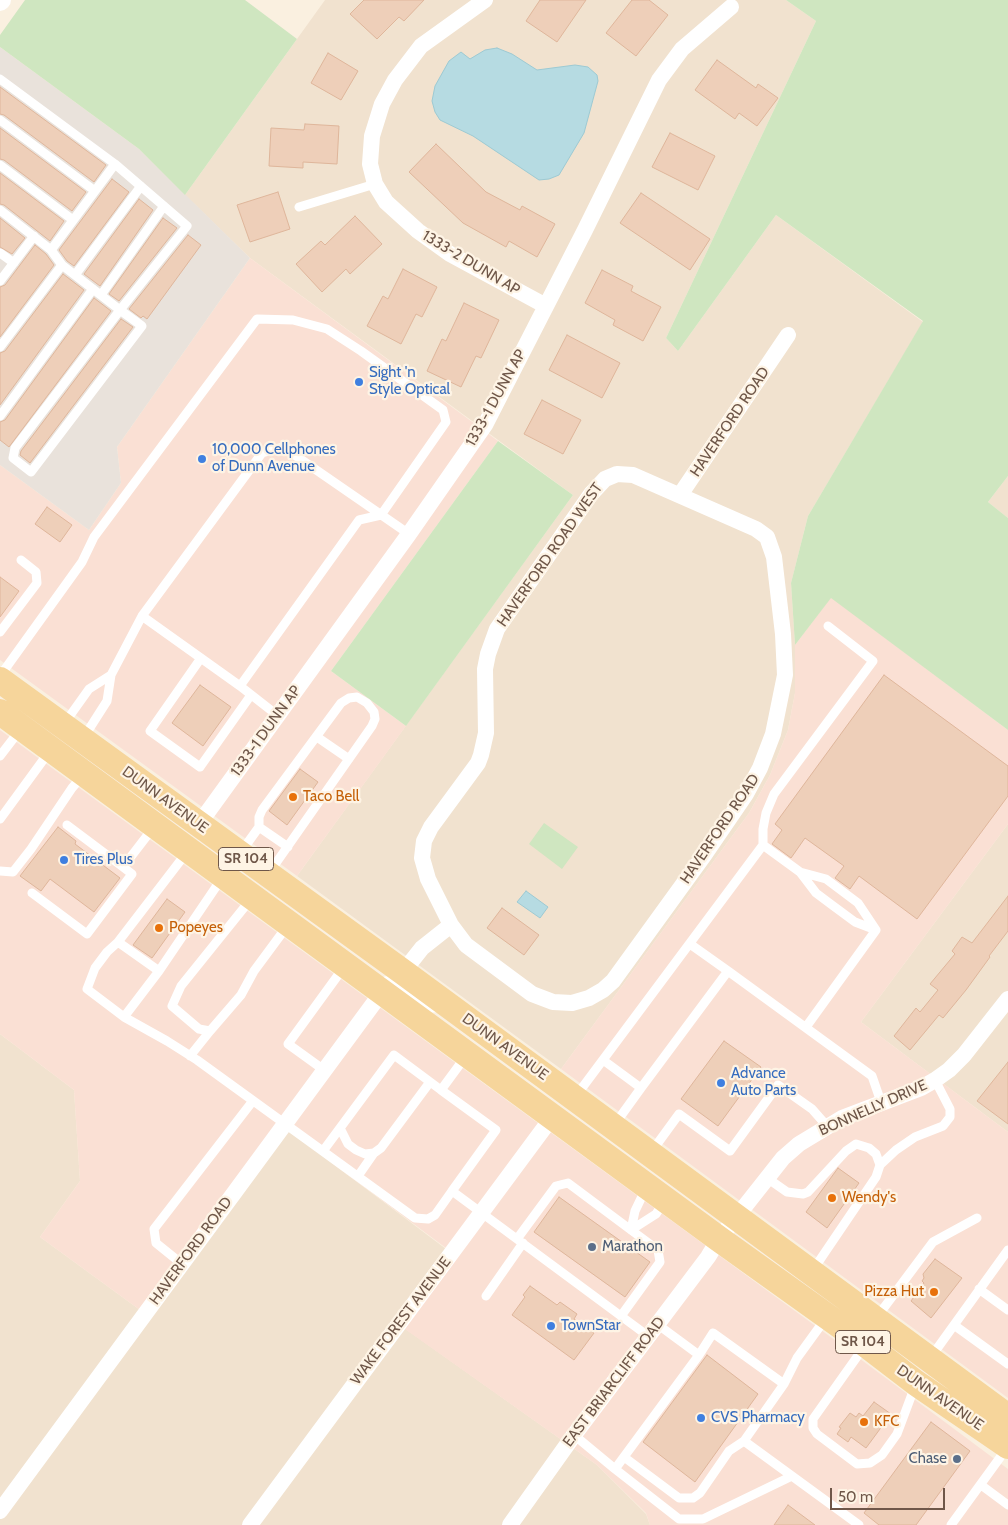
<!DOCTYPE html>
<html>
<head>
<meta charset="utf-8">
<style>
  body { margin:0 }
  #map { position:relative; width:1008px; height:1525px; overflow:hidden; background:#faf0e0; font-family:Cabin,sans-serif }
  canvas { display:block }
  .scale { position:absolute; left:830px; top:1488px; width:115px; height:22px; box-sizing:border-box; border:2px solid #6f5749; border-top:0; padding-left:6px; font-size:15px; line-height:18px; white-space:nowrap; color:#6f5749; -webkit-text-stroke:4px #fef4e5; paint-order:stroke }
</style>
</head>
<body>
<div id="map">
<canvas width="1008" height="1525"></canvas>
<div class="scale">50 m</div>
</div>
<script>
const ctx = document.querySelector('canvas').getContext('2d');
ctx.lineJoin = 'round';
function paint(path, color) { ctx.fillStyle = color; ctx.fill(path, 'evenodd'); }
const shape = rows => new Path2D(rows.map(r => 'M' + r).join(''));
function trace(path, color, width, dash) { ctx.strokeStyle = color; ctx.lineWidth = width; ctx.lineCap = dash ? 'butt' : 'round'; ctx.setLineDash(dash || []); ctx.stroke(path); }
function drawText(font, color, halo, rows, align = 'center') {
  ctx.font = font + ' Cabin,sans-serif'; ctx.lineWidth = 4.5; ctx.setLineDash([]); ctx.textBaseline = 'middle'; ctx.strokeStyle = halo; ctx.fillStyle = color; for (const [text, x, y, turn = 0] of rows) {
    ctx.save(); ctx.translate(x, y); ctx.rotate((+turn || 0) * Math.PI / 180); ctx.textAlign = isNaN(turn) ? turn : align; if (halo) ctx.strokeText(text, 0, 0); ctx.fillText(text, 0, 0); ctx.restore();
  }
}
paint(shape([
  [325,0,786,0,816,21,666,338,678,351,776,215,923,322,808,516,791,583,795,645,795,693,788,730,770,775,749,813,561,1069,297,876,573,495,250,258,185,195],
  [1008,476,1008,518,988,502],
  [1008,824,1008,1132,861,1022],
  [0,1034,74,1090,80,1181,40,1237,151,1318,288,1130,446,1249,393,1320,597,1465,646,1514,650,1525,0,1525]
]), '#f1e2cf');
paint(shape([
  [250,258,498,441,331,671,406,726,297,876,0,660,0,465,89,530,121,483,117,447],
  [831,597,1008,730,1008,824,861,1022,1008,1132,1008,1398,561,1069,749,813,770,775,788,730,795,693,795,645],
  [0,730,832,1338,1008,1469,1008,1525,650,1525,646,1513,597,1465,392,1320,446,1248,289,1131,151,1318,40,1237,80,1181,74,1090,0,1034]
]), '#fae0d4');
paint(shape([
  [0,47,139,149,250,258,117,447,121,483,89,530,0,465]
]), '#e9e2db');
paint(shape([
  [25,0,245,0,297,39,185,195,139,149,0,47,0,35],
  [786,0,1008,0,1008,476,988,502,1008,518,1008,730,831,598,795,645,791,583,808,516,923,321,776,215,678,351,666,338,816,21],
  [498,441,573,495,406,726,331,671],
  [544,823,578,847,562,869,529,844]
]), '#cfe6c0');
const water = shape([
  [497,48,512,54,537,70,575,65,588,67,597,75,598,81,584,133,559,175,549,179,539,180,473,136,440,120,435,112,432,101,435,86,449,61,461,52,470,59,485,50,497,48],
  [526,891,548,907,540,918,517,902,526,891]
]);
paint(water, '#b6dbe2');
trace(water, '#9dcad3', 1);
const building = shape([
  [364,0,424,0,404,21,399,17,377,39,350,14,364,0],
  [540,0,586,0,557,42,526,21,540,0],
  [632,0,649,0,668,15,636,56,606,33,632,0],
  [328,53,358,71,341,100,311,83,328,53],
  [717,60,756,88,758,84,778,98,757,126,739,113,735,119,695,90,717,60],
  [0,87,106,165,94,182,4,115,0,114,0,87],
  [305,124,339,126,337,164,303,162,303,168,269,166,271,128,304,130,305,124],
  [0,128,86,192,72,211,4,160,0,159,0,128],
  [670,133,715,156,698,190,652,167,670,133],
  [436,144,486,192,520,210,522,206,555,224,537,257,509,241,506,247,463,223,409,172,436,144],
  [0,173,64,221,50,241,4,205,0,204,0,173],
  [112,179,129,192,74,266,67,261,59,250,112,179],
  [278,192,290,229,250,242,237,205,278,192],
  [641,193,710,239,690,270,620,223,641,193],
  [139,199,153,210,100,286,84,274,139,199],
  [355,216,382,244,350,274,346,269,322,292,296,264,321,241,325,245,355,216],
  [0,218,25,238,12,254,0,247,0,218],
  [163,218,177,228,119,301,109,294,163,218],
  [188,235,201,245,147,319,143,316,141,318,129,309,188,235],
  [35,245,46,254,54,265,0,337,0,287,5,285,35,245],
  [403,269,437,287,422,317,416,314,401,344,367,326,383,296,388,299,403,269],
  [602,270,633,286,631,291,661,307,643,341,613,325,615,320,585,303,602,270],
  [63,274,84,290,0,405,0,353,5,351,63,274],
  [94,298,111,311,9,447,0,440,0,422,5,420,94,298],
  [464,303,499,320,481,358,476,356,461,387,427,371,442,339,446,341,464,303],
  [121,319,133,327,30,463,20,455,21,451,121,319],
  [567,335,620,363,602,398,549,370,567,335],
  [542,400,581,420,563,454,524,434,542,400],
  [47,507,72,525,60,542,35,524,47,507],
  [0,577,19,591,0,617,0,577],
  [884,675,1008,766,1008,796,917,919,859,876,850,889,835,878,844,866,805,838,791,858,772,844,782,830,775,824,884,675],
  [200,685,231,707,203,746,172,723,200,685],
  [300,769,318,782,287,825,269,811,300,769],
  [58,827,76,841,75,844,120,878,94,912,50,879,41,891,20,876,58,827],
  [1008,896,1008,931,989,956,990,957,966,990,943,1018,939,1015,910,1050,894,1036,916,1008,920,1012,938,990,930,984,955,954,952,951,962,937,972,943,1008,896],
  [167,899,185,912,152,958,133,945,167,899],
  [502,908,539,935,524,955,487,928,502,908],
  [724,1041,761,1067,718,1126,681,1099,724,1041],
  [1008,1062,1008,1124,977,1101,1008,1062],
  [838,1168,859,1183,827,1228,806,1212,838,1168],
  [559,1197,650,1262,625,1297,534,1232,559,1197],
  [935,1259,962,1278,931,1318,911,1301,924,1283,922,1281,924,1278,923,1274,935,1259],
  [530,1286,557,1305,560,1302,577,1314,574,1319,594,1333,574,1360,512,1315,525,1297,523,1295,530,1286],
  [707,1355,758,1394,695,1482,643,1442,707,1355],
  [874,1402,891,1414,866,1448,851,1437,848,1442,837,1434,841,1428,839,1427,850,1413,856,1417,859,1413,863,1416,874,1402],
  [931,1422,970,1451,916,1525,879,1525,864,1513,931,1422],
  [788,1505,815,1525,774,1525,788,1505]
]);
paint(building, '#eecfb9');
trace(building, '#dfb69b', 1);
trace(shape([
  [0,79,115,164,51,250],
  [0,120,95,191],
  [0,165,73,220],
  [299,207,375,184],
  [0,210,51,250,62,265,120,310,15,448,13,458,31,472,142,326,120,310,187,226,115,164],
  [0,253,14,263],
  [75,275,141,186],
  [0,281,34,236],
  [101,295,164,206],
  [0,347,62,265],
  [0,416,93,289],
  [142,616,240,686,277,715],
  [0,632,37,583,36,572,21,560],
  [201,658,150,731,200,767,251,695],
  [0,676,82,562,94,537,257,319,293,320,327,329,361,351,443,410,446,422,381,515,359,520,240,686],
  [64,724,89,689,111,675],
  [84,737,107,701,111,675,142,616,262,453,283,447,409,534],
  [317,737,349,759],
  [0,756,20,730],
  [0,819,49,752],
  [67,825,123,867,153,828],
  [259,827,288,847],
  [763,845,800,872,826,879,858,903,876,930,806,1027],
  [187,852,118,942,107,952,95,968,87,989,124,1017,167,1041,197,1060,415,1218,428,1219,435,1215,452,1191,648,1336],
  [241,852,259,827,259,817,262,810,341,703,349,698,357,697,367,703,374,712,375,719,372,726,269,873],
  [0,871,13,872,31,849,72,788,83,775],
  [800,872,816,893,832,905,855,922,876,930],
  [32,893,87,934,132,874,123,867],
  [251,899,181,986,172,1006,199,1029,210,1031,241,995,254,971,288,925],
  [118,942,159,971],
  [690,944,728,971],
  [124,1017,159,971,222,878],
  [190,1056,210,1031],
  [603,1060,641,1088,728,971,872,1076,881,1102],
  [324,1070,288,1044,344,967],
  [576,1096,763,845,763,829,766,813,774,794,873,661,828,626],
  [615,1124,641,1088],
  [340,1128,348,1144,356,1150,365,1154,374,1153,381,1148,430,1082],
  [323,1151,394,1055,441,1090],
  [652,1151,679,1114,730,1151,778,1085,812,1109,827,1126],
  [880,1165,896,1150,915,1137,943,1126,950,1117,950,1109,935,1080],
  [358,1176,374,1153],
  [767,1178,787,1192,803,1194,808,1192,846,1151,856,1144,869,1148,876,1154,880,1165,876,1177,813,1270],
  [646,1188,635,1211,631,1230,656,1214,664,1202],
  [452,1191,496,1130,441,1090,466,1056],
  [517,1239,556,1186,568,1183,631,1230,658,1250,660,1262,621,1316],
  [182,1264,156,1243,154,1229,252,1102],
  [979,1289,1008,1310],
  [486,1296,523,1243],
  [877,1317,933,1242,977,1218],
  [657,1324,699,1355,713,1333,784,1384,744,1441,859,1525],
  [954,1325,1008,1364],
  [864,1347,813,1419,813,1428,817,1434,857,1464,870,1463,882,1455,897,1434,915,1386],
  [699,1355,615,1469,679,1519,703,1519,792,1476],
  [931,1357,1008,1250],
  [784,1384,797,1358,826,1318],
  [574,1435,615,1469],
  [624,1457,679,1498,693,1498,700,1493,729,1451,744,1441],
  [981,1485,1008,1505],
  [951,1525,1007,1448]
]), '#fff', 9);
trace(shape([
  [485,0,421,46,395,80,382,104,372,136,370,164,375,184,386,202,418,231,450,254,546,306],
  [617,474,633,475,756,529,767,537,774,557,783,634,785,675,773,734,760,768,746,794,705,854,613,981,603,990,589,998,572,1003,553,1002,532,994,466,945,451,925,428,879,422,858,424,841,431,827,478,763,481,755,486,733,485,669,488,654,497,629,591,494,605,479,617,474],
  [680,495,788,335],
  [199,824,409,534,485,425,585,230,659,80,682,49,731,7],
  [403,972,422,948,451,925],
  [0,1511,382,992],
  [250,1525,553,1116],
  [510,1525,574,1435,708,1257,719,1239,783,1158,799,1144,842,1118,921,1088,935,1080,949,1070,964,1055,1008,999]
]), '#fff', 16);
trace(shape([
  [0,1,1,0]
]), '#fff', 20);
trace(shape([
  [382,992,388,988,394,988,407,992,425,1001,439,1000]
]), '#fff', 24);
trace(shape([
  [0,680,403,972,1008,1417],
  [0,712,719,1239,856,1337,916,1383,1008,1446]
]), '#f6d59b', 26);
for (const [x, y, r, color] of [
  [359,382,5,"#3f7fe0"],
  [202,459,5,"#3f7fe0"],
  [293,797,5,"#e8710a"],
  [64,860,5,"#3f7fe0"],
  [159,928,5,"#e8710a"],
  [721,1083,5,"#3f7fe0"],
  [832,1198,5,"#e8710a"],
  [592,1247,5,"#5c6f8a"],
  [934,1292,5,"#e8710a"],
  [551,1326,5,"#3f7fe0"],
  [701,1418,5,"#3f7fe0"],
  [864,1422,5,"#e8710a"],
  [957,1459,5,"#5c6f8a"]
]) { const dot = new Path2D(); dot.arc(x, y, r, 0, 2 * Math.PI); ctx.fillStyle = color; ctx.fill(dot); trace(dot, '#fef4e5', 2); }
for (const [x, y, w] of [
  [246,859,55],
  [863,1342,55]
]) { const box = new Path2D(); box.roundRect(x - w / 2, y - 11.5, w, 23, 4); ctx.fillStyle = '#fef4e5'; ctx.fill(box); trace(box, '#6f5749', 1); }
drawText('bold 14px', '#6f5749', null, [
  ["SR 104",246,859],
  ["SR 104",863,1342]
]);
drawText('15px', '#6f5749', '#fef4e5', [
  ["1333-2 DUNN AP",471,263,31],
  ["1333-1 DUNN AP",496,398,-61],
  ["HAVERFORD ROAD",730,422,-56],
  ["HAVERFORD ROAD WEST",550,555,-55],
  ["1333-1 DUNN AP",266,731,-54],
  ["DUNN AVENUE",165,800,36],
  ["HAVERFORD ROAD",720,829,-56],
  ["DUNN AVENUE",505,1047,36],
  ["BONNELLY DRIVE",873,1108,-24],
  ["HAVERFORD ROAD",191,1251,-54],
  ["WAKE FOREST AVENUE",401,1321,-53],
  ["EAST BRIARCLIFF ROAD",614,1382,-53],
  ["DUNN AVENUE",940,1398,35]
]);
drawText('15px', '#366cbe', '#fef4e5', [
  ["Sight 'n",369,373],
  ["Style Optical",369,390],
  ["10,000 Cellphones",212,450],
  ["of Dunn Avenue",212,467],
  ["Tires Plus",74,860],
  ["Advance",731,1074],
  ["Auto Parts",731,1091],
  ["TownStar",561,1326],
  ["CVS Pharmacy",711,1418]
], 'left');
drawText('15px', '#c56008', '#fef4e5', [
  ["Taco Bell",303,797],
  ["Popeyes",169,928],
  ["Wendy's",842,1198],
  ["Pizza Hut",924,1292,"right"],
  ["KFC",874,1422]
], 'left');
drawText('15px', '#4e5e75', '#fef4e5', [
  ["Marathon",602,1247],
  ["Chase",947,1459,"right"]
], 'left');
</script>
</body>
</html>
